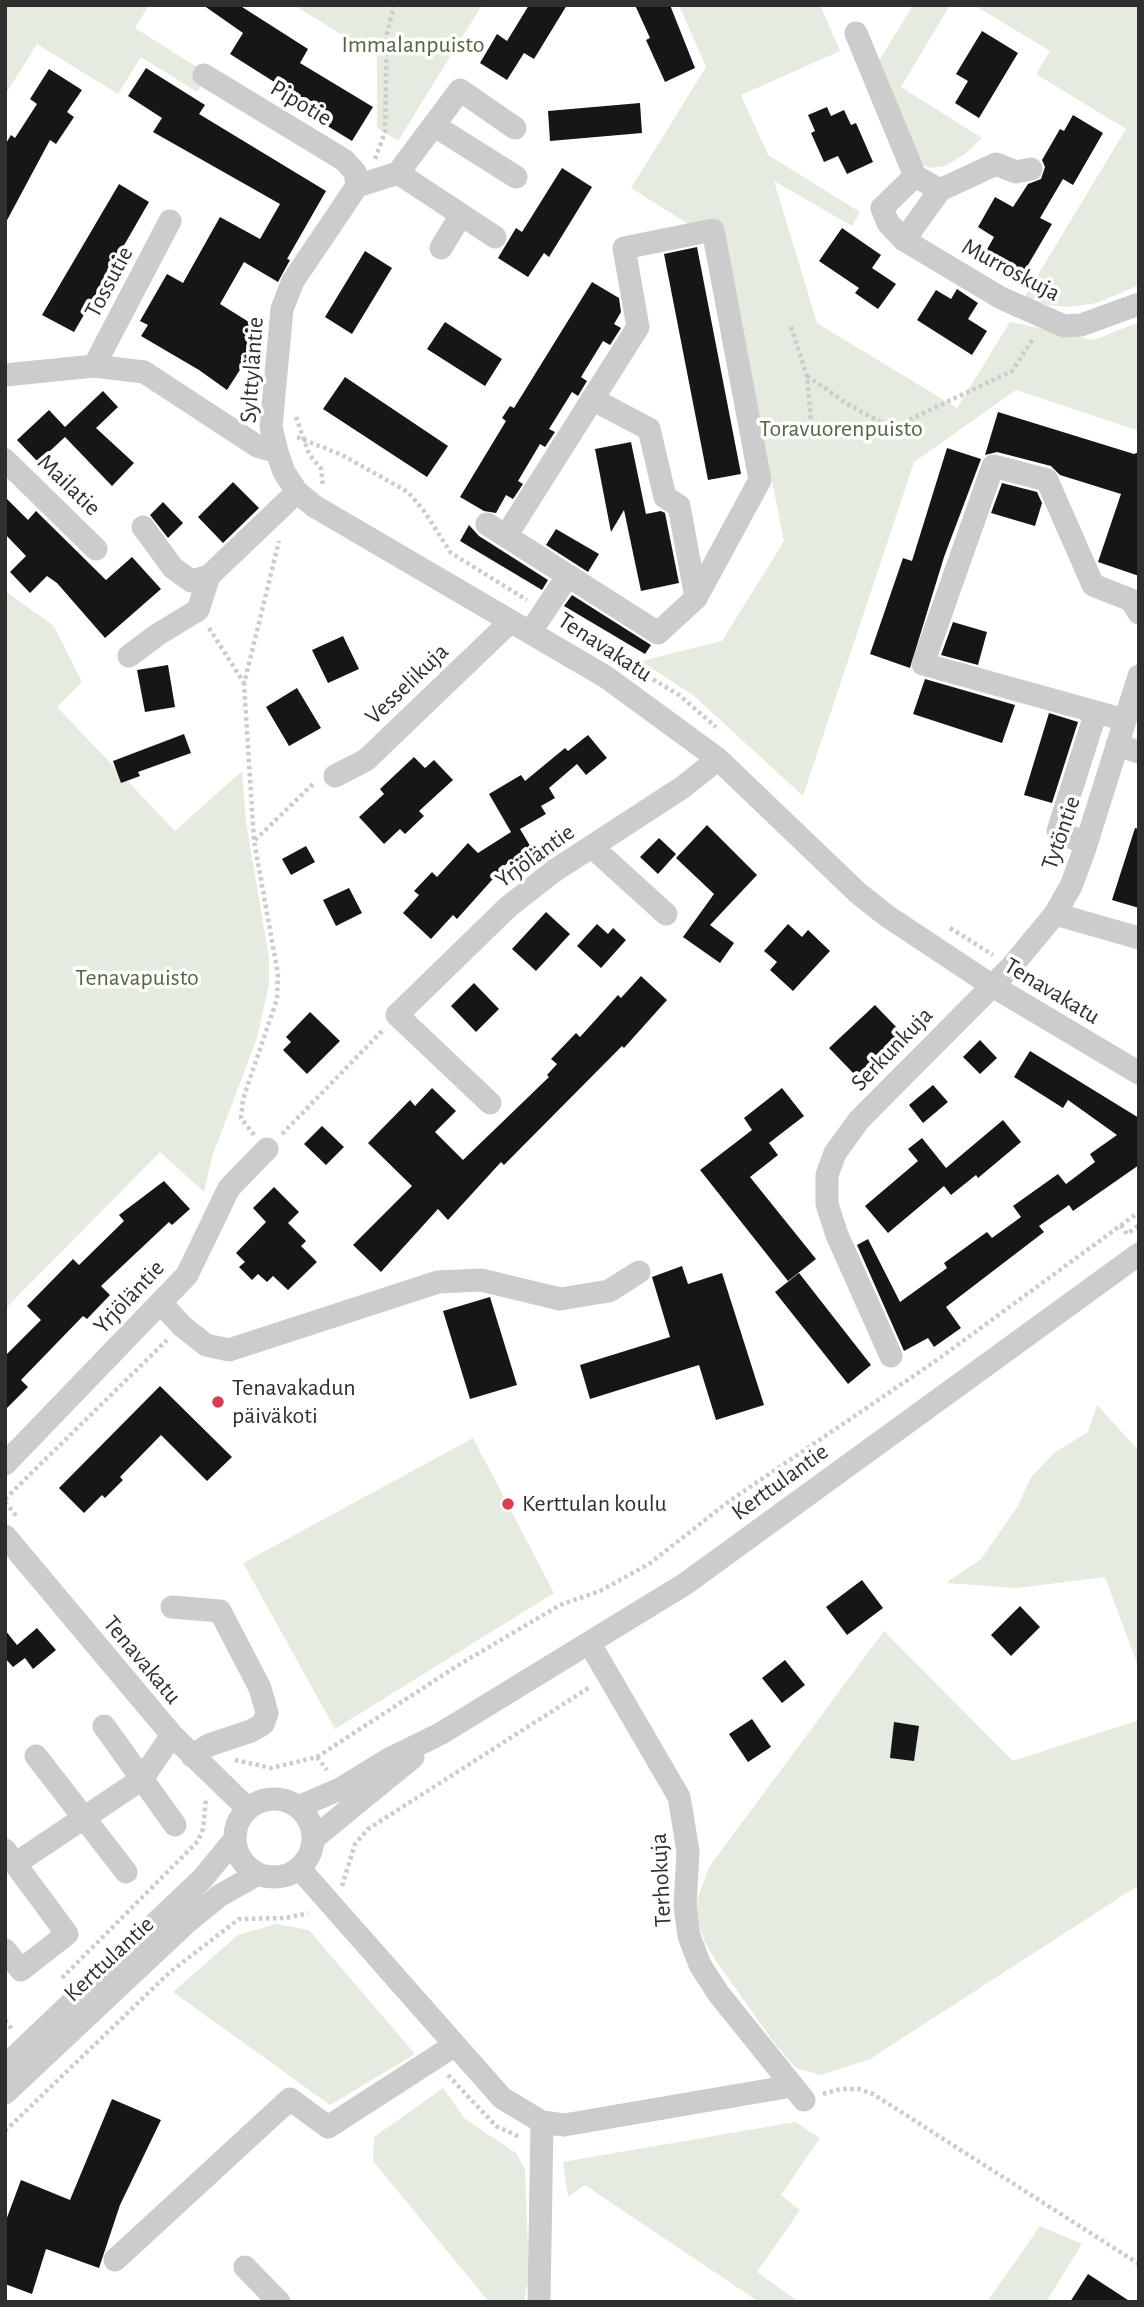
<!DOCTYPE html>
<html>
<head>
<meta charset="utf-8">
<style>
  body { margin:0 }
  #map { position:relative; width:1144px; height:2307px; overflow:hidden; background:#fff; font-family:"Alegreya Sans",sans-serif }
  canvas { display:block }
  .frame { position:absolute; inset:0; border:7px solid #2f2f2f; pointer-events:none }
</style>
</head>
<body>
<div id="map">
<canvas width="1144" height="2307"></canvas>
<div class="frame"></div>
</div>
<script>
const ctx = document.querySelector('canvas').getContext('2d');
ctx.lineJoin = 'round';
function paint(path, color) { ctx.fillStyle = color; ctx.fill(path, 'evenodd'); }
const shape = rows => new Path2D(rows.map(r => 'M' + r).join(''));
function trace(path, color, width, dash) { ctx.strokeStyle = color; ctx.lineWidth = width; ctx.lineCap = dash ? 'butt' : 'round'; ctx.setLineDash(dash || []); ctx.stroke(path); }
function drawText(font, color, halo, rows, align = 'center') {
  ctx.font = font + ' "Alegreya Sans",sans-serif'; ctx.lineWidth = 7; ctx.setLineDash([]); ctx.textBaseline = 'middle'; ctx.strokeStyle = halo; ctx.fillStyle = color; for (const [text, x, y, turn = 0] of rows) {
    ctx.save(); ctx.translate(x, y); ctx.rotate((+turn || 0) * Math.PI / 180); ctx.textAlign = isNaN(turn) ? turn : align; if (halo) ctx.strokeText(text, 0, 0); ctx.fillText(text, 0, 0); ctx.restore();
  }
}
paint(shape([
  [5,5,149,5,135,28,208,74,197,92,141,57,118,94,37,44,5,95],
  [294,5,482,5,398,141,377,128,377,57],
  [679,5,820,5,840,51,741,95,768,155,860,212,852,226,774,181,817,323,957,408,1010,322,1094,340,1139,322,1139,431,1016,390,914,462,803,796,694,696,641,661,722,641,784,541,725,247,631,188,706,67],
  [913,5,950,5,901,87,982,138,965,154,945,166,930,168,915,161,874,69],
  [974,5,1139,5,1139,285,1097,303,1070,307,1046,305,1024,298,1126,129,1036,74,1050,51],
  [5,591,54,626,82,682,57,707,175,831,242,771,246,822,269,958,269,984,257,1038,212,1157,204,1192,160,1152,6,1308],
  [1097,1405,1139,1451,1139,1669,1105,1577,1017,1588,946,1583,981,1559,1018,1506,1031,1477,1054,1453,1088,1432],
  [473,1438,554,1593,335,1729,243,1563],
  [884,1631,1013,1761,1139,1720,1139,1885,870,2059,821,2075,796,2068,775,2044,718,1964,705,1943,694,1909,709,1867],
  [276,1924,309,1930,415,2054,330,2105,173,1992,238,1935],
  [443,2088,465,2119,516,2153,525,2169,529,2275,524,2302,489,2302,373,2161,374,2137],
  [795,2122,820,2138,781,2195,800,2210,757,2272,799,2302,759,2302,585,2185,568,2197,563,2162],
  [1040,2226,1082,2244,1046,2302,987,2302]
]), '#e5ebde');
paint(shape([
  [203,5,239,5,308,49,300,63,373,107,352,141,293,105,298,97,230,54,243,33],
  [529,5,567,5,534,59,524,53,507,80,480,63,497,34,507,41],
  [635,5,670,5,695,68,665,82,646,40,650,38],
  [982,31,1018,53,979,118,955,103,968,81,956,74],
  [146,68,205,105,199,114,326,191,287,259,290,260,278,282,244,262,220,304,257,327,248,340,256,345,227,390,199,370,141,336,148,325,140,321,167,274,183,283,220,217,260,239,280,204,153,132,162,118,128,96],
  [49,69,82,90,67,112,74,117,56,144,50,140,5,224,5,145,11,135,15,138,37,104,30,99],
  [640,103,642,133,550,141,548,111],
  [827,107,831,116,844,110,851,125,856,123,873,162,847,174,838,156,824,162,811,133,815,131,808,115],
  [1073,115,1103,133,1073,185,1063,179,1040,218,1052,224,1018,282,981,260,994,237,978,227,995,197,1013,207,1028,184,1041,179,1045,167,1042,160,1060,129,1064,131],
  [562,168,592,187,549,257,544,253,528,277,498,258,516,228,522,232],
  [119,184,149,202,74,332,42,315],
  [842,228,881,255,872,268,896,284,878,309,855,293,859,288,819,261],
  [697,247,741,474,708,480,664,254],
  [365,251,392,268,352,334,325,317],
  [592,282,619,298,621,312,614,324,621,328,610,345,603,341,581,377,587,381,578,396,572,392,549,429,555,432,545,447,540,444,518,481,523,484,513,499,506,495,496,513,484,511,460,497,506,421,502,418,510,406,514,408],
  [957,289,978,303,968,319,987,331,972,355,917,320,936,290,951,299],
  [445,322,502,359,485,386,427,349],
  [345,377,448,446,427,477,323,409],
  [103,391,118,407,96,428,134,463,112,486,65,437,38,462,17,440,49,410,65,427],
  [998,412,1134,454,1139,452,1139,576,1098,562,1121,494,1060,475,1051,466,997,452,985,455],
  [631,442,646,514,661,511,665,513,679,583,641,591,624,510,611,532,595,449],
  [947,448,981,459,944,557,910,668,870,654,903,558,912,561],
  [233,482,259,508,223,543,198,517],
  [1002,483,1037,492,1042,503,1035,526,991,513],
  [5,497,28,520,36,511,106,580,132,557,161,589,105,638,57,583,47,576,30,593,10,572,26,556,5,534],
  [163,502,183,523,168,538,150,515],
  [469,525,479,536,548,580,542,590,460,541],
  [556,529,599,554,588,572,546,545],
  [572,595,651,645,645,654,564,606],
  [953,622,987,632,978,665,941,655],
  [343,636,359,669,328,683,312,650],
  [168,665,175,707,145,712,137,670],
  [925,679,1015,705,1002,743,913,714],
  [297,688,321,728,289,746,266,707],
  [1049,713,1078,722,1052,803,1024,795],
  [184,734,191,753,138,772,140,776,121,783,113,761],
  [588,735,607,758,586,775,577,764,549,788,555,798,541,806,546,814,520,829,535,854,512,868,509,861,457,919,453,915,431,939,403,913,419,895,414,891,432,872,437,877,468,843,478,853,511,832,489,794,521,775,525,781,565,748,568,751],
  [414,757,425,768,434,760,453,780,419,811,424,816,405,834,400,829,384,844,359,817,384,794,380,789],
  [707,825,757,875,710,925,734,943,720,963,683,937,714,894,676,858],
  [1135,828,1139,829,1139,908,1112,900],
  [659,838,676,854,658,874,640,857],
  [306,846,315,862,291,875,282,859],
  [349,888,362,913,336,926,323,900],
  [546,912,570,934,536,971,512,949],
  [597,924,608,934,613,928,626,940,601,968,577,946],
  [788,924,802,937,808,930,830,951,793,991,770,970,777,962,764,951],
  [641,976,667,1000,624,1048,622,1046,504,1165,501,1162,448,1220,438,1209,381,1272,353,1245,412,1186,368,1143,410,1100,415,1106,432,1088,456,1111,435,1132,463,1160,549,1077,547,1075,557,1064,551,1059,576,1033,580,1037,618,995,621,998],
  [474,983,499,1009,476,1032,451,1006],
  [875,1005,902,1033,856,1076,829,1048],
  [310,1012,340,1041,307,1074,283,1050,291,1042,286,1037],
  [980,1040,997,1058,980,1074,963,1057],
  [1030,1051,1139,1118,1139,1165,1073,1211,1069,1205,1039,1226,1044,1232,946,1307,961,1328,934,1347,928,1338,904,1351,857,1245,868,1239,900,1302,947,1268,944,1263,987,1232,992,1238,1021,1217,1013,1206,1058,1174,1066,1184,1095,1162,1090,1154,1117,1135,1068,1100,1063,1108,1014,1077],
  [933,1085,948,1102,923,1123,909,1105],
  [782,1088,804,1116,769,1143,778,1155,750,1177,816,1259,788,1281,700,1170,752,1130,744,1118],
  [1003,1120,1021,1142,978,1178,976,1175,951,1195,944,1186,888,1233,865,1206,918,1161,908,1149,922,1138,946,1168],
  [322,1126,344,1147,326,1165,304,1144],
  [164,1181,190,1209,172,1225,169,1222,101,1286,110,1295,87,1319,83,1316,21,1380,28,1387,5,1410,5,1356,41,1320,27,1306,73,1259,79,1265,124,1221,119,1215],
  [274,1187,299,1212,288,1223,306,1241,301,1246,317,1262,288,1290,273,1276,267,1282,258,1274,252,1280,239,1267,245,1262,236,1253,266,1222,253,1208],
  [682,1266,688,1284,722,1273,764,1405,716,1420,699,1365,590,1399,580,1365,670,1337,652,1277],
  [799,1273,871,1365,848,1384,775,1292],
  [490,1297,517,1385,470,1399,443,1311],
  [160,1386,232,1457,207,1481,161,1435,120,1477,123,1480,105,1498,102,1495,84,1513,59,1488],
  [862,1580,883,1608,847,1635,826,1607],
  [1020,1606,1040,1627,1011,1656,991,1635],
  [37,1628,56,1650,33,1669,25,1658,13,1667,5,1658,5,1630,17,1645],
  [785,1660,805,1685,782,1703,762,1678],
  [752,1719,771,1747,748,1762,729,1734],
  [894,1722,919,1726,914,1761,890,1758],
  [112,2099,161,2120,120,2205,99,2268,46,2249,32,2294,5,2284,5,2223,21,2180,70,2200],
  [1088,2274,1131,2302,1070,2302]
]), '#161616');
trace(shape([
  [375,159,385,132,387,34,394,5],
  [791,327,807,376,811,422],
  [807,376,849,405,892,428,1012,371,1034,337],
  [296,417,309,454,321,469,323,486],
  [297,437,342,455,408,492,424,511,451,553,527,600],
  [209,628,244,683],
  [641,672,679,695,716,727],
  [255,840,314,783],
  [950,928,993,955],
  [1030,978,1097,1019],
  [282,1134,383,1030],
  [254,1135,241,1118,243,1099,277,999,278,974,254,841,244,684,279,541],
  [1121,1225,1127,1234,1139,1225],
  [5,1499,167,1340],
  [5,1502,18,1518],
  [317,1757,327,1770],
  [235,1760,271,1768,317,1757,457,1666,560,1605,600,1591,649,1564,728,1502,937,1360,1139,1212],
  [342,1886,355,1844,368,1829,590,1687],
  [62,1978,198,1841,203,1829,206,1799],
  [5,2020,12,2029],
  [448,2075,496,2126,520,2137],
  [823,2094,840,2089,859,2089,873,2094,1139,2264],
  [5,2131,170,1972,239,1919,286,1918,308,1913]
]), '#ccc', 4.5, [3.5, 3.5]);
trace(shape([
  [856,33,915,176],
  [204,75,344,160,355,172,357,186],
  [435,126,516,177],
  [398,173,495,237],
  [357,186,398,173,460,90,515,128],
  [940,190,996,164,1016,172,1031,169],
  [904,240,940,190,915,176,882,208,888,223,904,240,1001,298,1064,326,1081,325,1139,304],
  [441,248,461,215],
  [94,366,170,221],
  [5,375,94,366,144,372,257,446,277,452,284,472,297,492,314,506,606,677,718,759,858,893,887,916,991,985,1139,1073],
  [277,452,271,427,282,309,293,281,357,186],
  [5,460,96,549],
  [487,524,658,633,696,598],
  [143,527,173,568,191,581,209,576,297,492],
  [506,536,638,327,624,248,713,230,760,480,696,598,679,506,665,497,649,429,592,399],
  [531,631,567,577],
  [129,656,157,635,198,610,209,576],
  [1125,720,923,664,993,466,1047,480,1093,585,1131,600,1139,613],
  [1117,745,1139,752],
  [335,776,366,760,510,622],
  [1086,844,1058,831,1096,712],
  [592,847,666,914],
  [1055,914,1139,938],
  [490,1103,397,1015,508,907,554,871,683,787,718,759],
  [161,1303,182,1326,206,1345,229,1350,438,1282,481,1280,560,1299,609,1291,639,1272],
  [891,1356,837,1235,827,1204,827,1175,835,1153,859,1120,1012,966,1055,914,1071,886,1084,851,1139,676],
  [5,1464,187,1275,229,1188,267,1149],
  [5,1536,172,1735,248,1809],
  [172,1607,220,1611,260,1688,267,1713,263,1724,251,1731,209,1745,192,1756],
  [590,1644,679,1797,688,1851,685,1906,689,1936,700,1965,718,1993,804,2100],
  [104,1726,175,1825],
  [36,1756,126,1872],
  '235 1838a39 39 0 1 1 78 0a39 39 0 1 1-78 0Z',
  [298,1807,340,1789,389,1759,440,1734,685,1584,1139,1254],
  [313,1839,413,1757],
  [5,1850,67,1934,21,1970,5,1950],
  [15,1864,142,1779,172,1735],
  [299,1868,502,2098,542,2122,564,2125,792,2086],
  [5,2066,203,1878,235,1839],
  [5,2093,187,1922,219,1896,258,1874],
  [115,2260,290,2099,328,2127,455,2045],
  [245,2267,279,2302],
  [539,2302,542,2122]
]), '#ccc', 23);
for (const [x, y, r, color] of [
  [218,1402,7,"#d73f51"],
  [508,1504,7,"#d73f51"]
]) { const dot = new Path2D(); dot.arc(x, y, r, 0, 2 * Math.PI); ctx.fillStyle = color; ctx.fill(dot); trace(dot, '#fff', 2.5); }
drawText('24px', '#546740', '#fff', [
  ["Immalanpuisto",413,45],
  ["Toravuorenpuisto",841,429],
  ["Tenavapuisto",137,978]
]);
drawText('24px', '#2f2f2f', '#fff', [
  ["Pipotie",301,103,31],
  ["Murroskuja",1011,270,28],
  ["Tossutie",109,282,-62],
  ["Sylttyläntie",252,370,-86],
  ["Mailatie",69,485,44],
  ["Tenavakatu",605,647,33],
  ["Vesselikuja",407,684,-44],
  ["Tytöntie",1061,833,-71],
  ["Yrjöläntie",535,856,-36],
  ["Tenavakatu",1052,991,31],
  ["Serkunkuja",892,1049,-46],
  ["Yrjöläntie",129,1297,-47],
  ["Kerttulantie",780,1482,-36],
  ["Tenavakatu",142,1660,50],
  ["Terhokuja",661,1880,-93],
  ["Kerttulantie",109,1959,-43]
]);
drawText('24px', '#2f2f2f', '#fff', [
  ["Tenavakadun",232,1388],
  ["päiväkoti",232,1416],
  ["Kerttulan koulu",522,1504]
], 'left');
</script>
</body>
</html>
